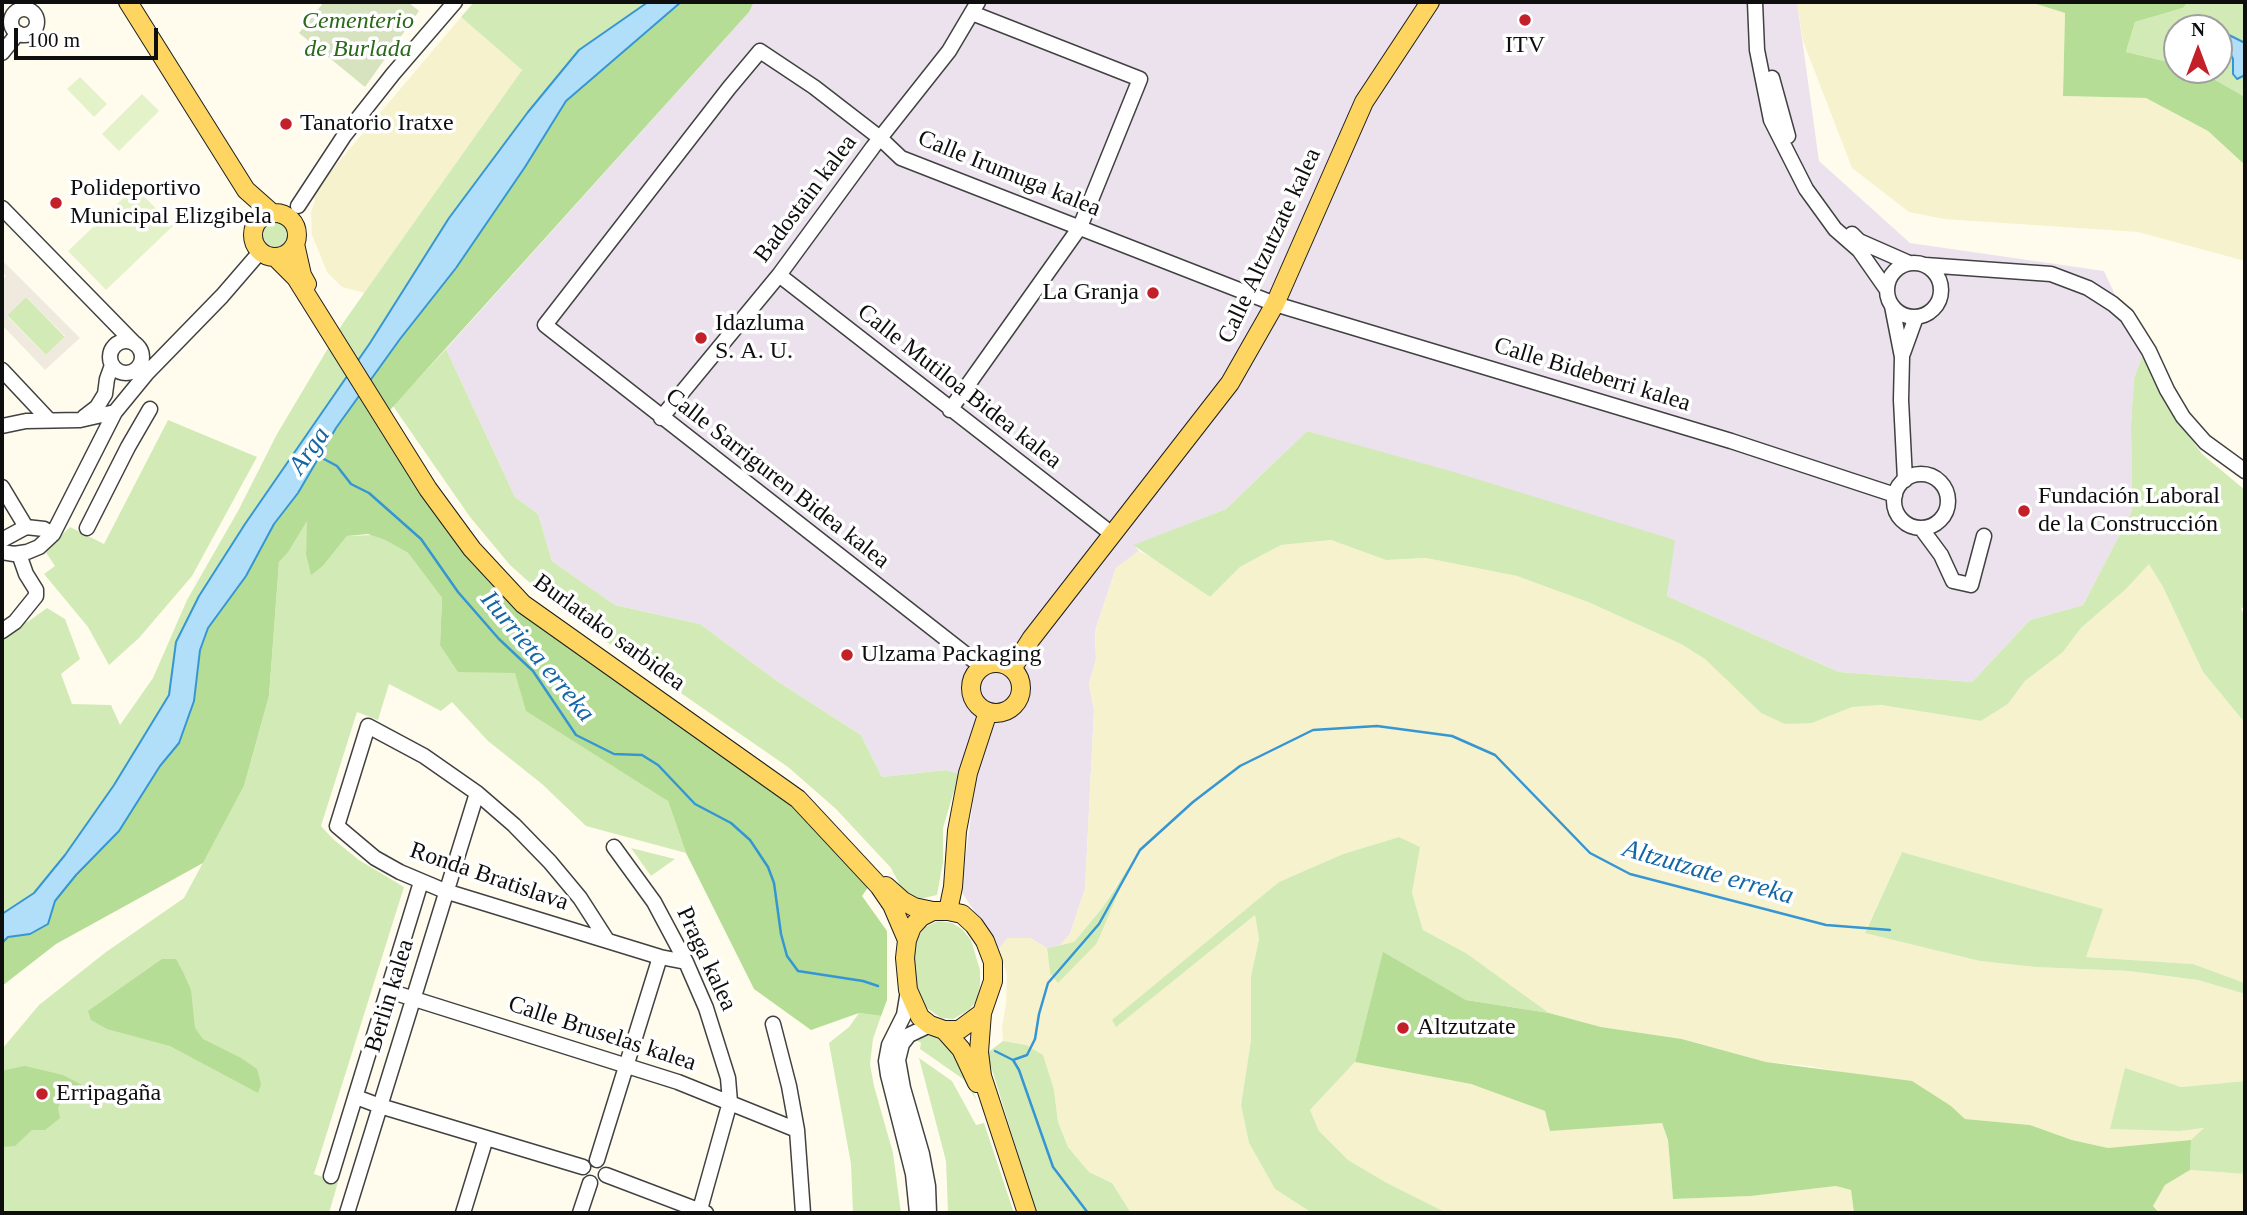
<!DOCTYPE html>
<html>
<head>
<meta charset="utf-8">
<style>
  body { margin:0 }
  #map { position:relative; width:2247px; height:1215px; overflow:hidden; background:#fffcee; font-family:Georgia,serif }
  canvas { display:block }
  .frame { position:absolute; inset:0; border:4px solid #0e0e0e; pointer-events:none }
  .north { position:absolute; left:2163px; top:14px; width:70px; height:70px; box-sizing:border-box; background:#fff; border:2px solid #9f9f9f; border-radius:50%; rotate:0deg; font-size:19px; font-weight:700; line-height:28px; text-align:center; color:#0e0e0e }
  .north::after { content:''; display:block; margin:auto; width:24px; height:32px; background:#c4202a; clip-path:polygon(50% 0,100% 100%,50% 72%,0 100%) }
  .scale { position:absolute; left:14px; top:28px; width:144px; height:32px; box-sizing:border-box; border:4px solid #0e0e0e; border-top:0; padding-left:9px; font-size:21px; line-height:24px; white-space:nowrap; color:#0e0e0e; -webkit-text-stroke:5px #fff; paint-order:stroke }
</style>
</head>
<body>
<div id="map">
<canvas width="2247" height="1215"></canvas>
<div class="frame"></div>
<div class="north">N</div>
<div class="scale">100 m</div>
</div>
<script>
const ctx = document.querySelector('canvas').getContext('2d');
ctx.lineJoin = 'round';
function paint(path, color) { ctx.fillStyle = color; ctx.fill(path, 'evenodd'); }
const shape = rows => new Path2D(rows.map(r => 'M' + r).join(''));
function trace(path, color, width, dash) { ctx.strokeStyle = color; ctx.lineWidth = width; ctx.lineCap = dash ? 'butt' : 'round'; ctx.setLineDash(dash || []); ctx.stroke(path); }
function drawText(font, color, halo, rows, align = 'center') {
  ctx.font = font + ' Georgia,serif'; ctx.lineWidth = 7; ctx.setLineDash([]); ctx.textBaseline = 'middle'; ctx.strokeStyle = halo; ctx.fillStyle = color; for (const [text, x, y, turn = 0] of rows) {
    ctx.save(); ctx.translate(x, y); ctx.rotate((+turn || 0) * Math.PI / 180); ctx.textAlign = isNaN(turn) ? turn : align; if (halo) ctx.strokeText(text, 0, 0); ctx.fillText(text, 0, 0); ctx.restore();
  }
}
paint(shape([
  [754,2,1797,2,1819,161,1910,243,2104,271,2143,354,2134,378,2131,424,2132,511,2083,605,2030,620,1972,682,1839,672,1667,596,1674,540,1307,431,1226,509,1134,545,1139,551,1116,568,1095,631,1096,659,1089,684,1094,710,1085,889,1070,934,1060,945,1047,948,1030,938,1008,938,999,949,961,891,976,779,945,770,882,777,861,735,777,681,700,624,615,605,552,561,538,514,515,497,446,349,749,12]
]), '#ebe2ed');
paint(shape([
  [1797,2,2030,2,2065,13,2063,96,2146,98,2208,131,2245,165,2245,261,2138,232,1944,219,1909,212,1852,168,1803,41],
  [461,17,522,70,365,293,342,287,327,272,312,235,311,212,315,200,310,196],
  [1331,540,1386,560,1426,558,1518,576,1588,602,1681,644,1705,659,1761,713,1812,723,1851,707,1881,705,1981,721,2008,704,2025,681,2063,652,2081,628,2126,589,2149,563,2163,587,2203,672,2245,723,2245,983,2193,964,2086,957,2102,909,1902,852,1865,932,1980,961,2035,967,2128,971,2198,980,2245,994,2245,1081,2181,1087,2125,1069,2180,1131,2206,1128,2191,1140,2108,1148,2072,1140,2030,1125,1965,1119,1951,1106,1853,1074,1809,1066,1766,1062,1683,1039,1601,1027,1549,1013,1466,953,1423,930,1412,893,1419,848,1399,837,1343,854,1279,882,1116,1026,1255,915,1259,939,1251,976,1251,1040,1241,1105,1249,1143,1275,1189,1312,1213,1131,1213,1112,1183,1089,1172,1068,1147,1058,1122,1054,1090,1026,1045,1003,1041,1002,1027,1006,1004,1007,975,999,949,1008,938,1030,938,1047,948,1050,973,1097,943,1120,878,1103,907,1074,942,1060,945,1070,934,1085,889,1094,710,1089,684,1096,659,1095,631,1116,568,1139,551,1159,561,1210,597,1240,567,1281,545],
  [1355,1062,1471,1084,1545,1111,1639,1123,1662,1123,1668,1140,1673,1199,1751,1196,1836,1186,1851,1190,1854,1213,1447,1213,1387,1183,1348,1160,1319,1131,1310,1110],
  [2190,1170,2245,1174,2245,1213,2159,1213,2153,1206,2165,1185]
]), '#f6f2cd');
paint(shape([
  [474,2,648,2,579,50,528,112,449,218,370,343,245,524,199,596,176,642,169,695,114,785,65,855,34,893,2,914,2,631,29,621,47,608,65,619,80,659,61,674,72,704,111,705,120,725,153,678,187,600,238,511,277,434,343,323,522,70,461,17],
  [2188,2,2245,2,2245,97,2198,70,2219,70,2219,28,2177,28,2177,64,2126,52,2135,22,2183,8],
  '257 235a17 17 0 1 1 34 0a17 17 0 1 1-34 0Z',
  [26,297,65,337,46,355,7,315],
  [446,349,515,497,538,514,552,561,615,605,700,624,777,681,861,735,882,777,945,770,959,774,943,828,943,862,937,895,920,899,903,891,891,868,836,809,788,767,559,609,510,565,470,517,393,406],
  [2143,354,2161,396,2202,454,2245,490,2245,607,2241,608,2245,617,2245,723,2203,672,2163,587,2149,564,2126,589,2081,628,2063,652,2025,681,2008,704,1981,721,1881,705,1852,707,1812,723,1785,724,1761,713,1705,659,1681,644,1588,602,1517,576,1426,558,1386,560,1331,540,1281,545,1240,567,1210,597,1133,545,1226,509,1307,431,1454,472,1675,540,1667,596,1839,672,1972,682,2030,620,2083,605,2132,511,2131,424,2134,378],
  [168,420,257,457,192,576,139,638,109,665,88,627,44,574,55,566,45,551,70,527,104,544],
  [308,519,306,555,311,574,323,566,347,536,372,535,385,540,408,553,442,598,440,645,515,673,668,801,686,853,586,826,542,784,488,741,452,702,441,711,389,684,378,720,357,712,321,826,333,839,359,860,404,887,314,1174,338,1182,329,1213,2,1213,2,1049,39,1005,106,952,184,898,244,786,269,696,279,562],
  [1399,837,1420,847,1412,893,1423,930,1466,953,1549,1013,1466,1000,1383,953,1355,1062,1310,1110,1319,1131,1348,1160,1387,1183,1447,1213,1312,1213,1275,1189,1249,1143,1241,1105,1251,1040,1251,976,1259,939,1255,915,1116,1027,1112,1020,1279,882,1343,854],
  [631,848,675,859,651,876],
  [1902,852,2103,909,2086,957,2193,964,2245,983,2245,994,2198,980,2128,971,2035,967,1980,961,1865,933],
  [1129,867,1097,943,1058,983,1050,973,1047,948,1074,942,1103,907],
  [938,921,952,923,962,929,971,940,980,970,980,986,977,1000,969,1010,953,1019,941,1018,924,1006,913,981,911,960,916,940,925,927],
  [859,1013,881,1016,873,1039,870,1064,874,1086,893,1153,901,1213,853,1213,851,1164,829,1043,849,1027],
  [924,1035,936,1037,958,1057,977,1101,963,1079,920,1049,921,1043,913,1038],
  [1003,1041,1026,1045,1043,1055,1054,1090,1058,1122,1068,1147,1089,1172,1112,1183,1131,1213,1036,1213,987,1053],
  [919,1058,952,1081,976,1125,984,1123,1014,1213,948,1213,946,1161],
  [2125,1068,2181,1087,2245,1081,2245,1174,2190,1170,2191,1140,2204,1128,2180,1131,2110,1129]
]), '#d2ebb6');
paint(shape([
  [681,2,754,2,749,12,382,419,527,613,797,808,871,883,862,896,887,931,887,1000,881,1016,859,1013,811,1030,754,989,686,853,668,801,526,711,515,673,458,672,440,645,442,598,408,553,385,540,368,534,347,536,323,566,311,575,306,555,307,521,288,552,279,562,269,696,244,786,203,863,56,944,2,986,2,943,8,937,30,934,48,924,54,901,179,743,194,701,200,650,208,628,246,576,274,524,298,493,336,428,400,339,456,268,525,167,566,101],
  [2030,2,2188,2,2183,8,2135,22,2126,52,2177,64,2177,70,2198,70,2245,97,2245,165,2208,131,2146,98,2063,96,2065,13],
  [1383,952,1466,1000,1549,1013,1601,1027,1682,1039,1766,1062,1912,1081,1951,1106,1965,1119,2030,1125,2072,1140,2108,1148,2191,1140,2190,1170,2165,1185,2153,1206,2159,1213,1854,1213,1851,1190,1836,1186,1751,1196,1673,1199,1668,1140,1662,1123,1550,1131,1545,1111,1471,1084,1355,1062],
  [162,959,176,959,183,972,191,990,195,1028,203,1039,241,1058,257,1069,261,1084,258,1093,170,1046,107,1029,91,1020,88,1011],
  [25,1066,63,1075,82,1085,77,1095,62,1099,58,1108,60,1118,45,1130,32,1130,15,1146,2,1147,2,1073,5,1070]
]), '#b6dd95');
paint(shape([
  [324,2,408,2,419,11,365,87,299,33]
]), '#d7e2be');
paint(shape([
  [80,77,107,104,94,117,67,89],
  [142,94,159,111,119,151,102,134],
  [135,187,173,226,106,290,68,251]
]), '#e4f2c9');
paint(shape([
  [2,260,80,338,45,370,2,325,2,280,6,276,2,271],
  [26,297,65,336,46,355,7,316]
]), '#efeadd');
const water = shape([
  [648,2,681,2,566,101,525,167,456,268,400,339,336,428,298,493,274,524,246,576,208,628,200,650,194,701,179,743,160,766,119,831,76,875,55,901,48,924,30,934,8,937,2,943,2,914,34,893,65,855,114,785,169,695,176,642,199,596,245,524,370,343,449,218,528,112,579,50,648,2],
  [2219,30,2245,43,2245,75,2237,79,2233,74,2233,59,2219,30]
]);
paint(water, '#b1dff9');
trace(water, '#3596d3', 2);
trace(shape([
  [316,458,324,459,337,466,351,484,369,493,421,539,458,592,499,639,533,671,576,735,614,754,642,755,658,765,695,804,731,823,750,840,768,867,774,883,781,934,787,956,798,971,863,981,878,986],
  [995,1051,1013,1060,1019,1070,1053,1167,1088,1213],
  [1013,1060,1027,1055,1035,1039,1039,1014,1048,983,1099,924,1140,850,1193,802,1240,766,1313,730,1377,726,1452,736,1495,755,1590,853,1630,874,1826,925,1890,930]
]), '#3596d3', 2.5);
const minor = shape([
  [1755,2,1757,50,1771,120,1806,189,1835,229,1859,250,1887,290],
  '11 22a13 13 0 1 1 26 0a13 13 0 1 1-26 0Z',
  [2,53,18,33],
  [1772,78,1788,136],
  [298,206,344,136,393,74,455,2],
  [2,208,134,343],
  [1852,234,1859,241,1909,263],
  '1887 290a27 27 0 1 1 54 0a27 27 0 1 1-54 0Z',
  [1925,265,2051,274,2088,288,2113,304,2127,316,2149,351,2167,390,2183,417,2205,442,2245,471],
  [779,275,1112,534],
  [1892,306,1902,357,1901,400,1905,480],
  '110 357a16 16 0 1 1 32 0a16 16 0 1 1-32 0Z',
  [1903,353,1916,317],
  [2,370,49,420],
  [950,410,1080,227,1140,79,972,13],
  [84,417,97,407,105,394,107,379,112,365],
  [661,418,779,275,873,147,949,51,978,2],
  [2,426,26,421,80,420,115,412,147,373,222,296,260,252],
  '1894 501a27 27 0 1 1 54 0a27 27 0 1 1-54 0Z',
  [2,487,26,527],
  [87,528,128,447,150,409],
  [1921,528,1941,555,1953,581,1971,585,1984,536],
  [2,540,26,527,44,529,53,534],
  [2,552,14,554,27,552,39,547,53,534,115,412],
  [2,631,15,622,36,596,36,590,26,574,19,554],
  [982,667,545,325,729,88,760,51,814,87,880,138,901,158,1275,304,1731,441,1895,495],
  [614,847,654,902,686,962,706,1008,728,1078,730,1102,699,1213],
  [607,940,580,898,550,862,514,825,477,793,424,756,368,726,337,826,375,858,400,872,445,891,660,957,686,962],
  [389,991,678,1082,797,1130],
  [908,991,904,1015,889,1045,886,1061,888,1075,913,1174,917,1213],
  [773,1024,789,1086,797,1130,803,1213],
  [356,1097,380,1106,583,1167],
  [597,1160,660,957],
  [606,1175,706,1213],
  [331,1176,421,882],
  [347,1213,477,793],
  [463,1213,486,1138],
  [580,1213,590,1183],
  [929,1213,928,1186,922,1154,903,1088,898,1060,902,1044,909,1035,930,1025]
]);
const major = shape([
  [128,2,246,190,272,213],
  '253 235a22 22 0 1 1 44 0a22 22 0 1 1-44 0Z',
  [295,244,302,275,307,284],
  [275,257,296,278,428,489,472,549,523,604,798,799,879,886,892,905,907,940],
  '971 688a25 25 0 1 1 50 0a25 25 0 1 1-50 0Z',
  [1012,669,1031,639,1230,383,1275,304,1364,102,1430,2],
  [886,886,903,901,914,907,933,911],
  [933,911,948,911,962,914,974,925,985,941,993,962,993,981,982,1013,959,1030,944,1030,930,1025,920,1017,908,990,905,958,907,940,912,927,921,917,933,911],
  [948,911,953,887,957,831,968,773,988,712],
  [982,1013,979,1052,982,1076,1027,1213],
  [944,1030,961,1049,977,1083]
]);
trace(minor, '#414141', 17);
trace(major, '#1f1f1f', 20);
trace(minor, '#fff', 14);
trace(major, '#fed560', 18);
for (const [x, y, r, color] of [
  [1525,20,7,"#c4202a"],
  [286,124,7,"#c4202a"],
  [56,203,7,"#c4202a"],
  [1153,293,7,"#c4202a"],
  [701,338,7,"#c4202a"],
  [2024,511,7,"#c4202a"],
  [847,655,7,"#c4202a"],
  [1403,1028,7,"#c4202a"],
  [42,1094,7,"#c4202a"]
]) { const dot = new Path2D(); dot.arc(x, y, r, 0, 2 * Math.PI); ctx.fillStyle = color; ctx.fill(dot); trace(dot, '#fff', 2.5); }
drawText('italic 24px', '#2c681b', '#fff', [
  ["Cementerio",358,22],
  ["de Burlada",358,50]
]);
drawText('24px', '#0e0e0e', '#fff', [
  ["ITV",1525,46,"center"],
  ["Tanatorio Iratxe",300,124],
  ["Polideportivo",70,189],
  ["Municipal Elizgibela",70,217],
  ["La Granja",1139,293,"right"],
  ["Idazluma",715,324],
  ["S. A. U.",715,352],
  ["Fundación Laboral",2038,497],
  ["de la Construcción",2038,525],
  ["Ulzama Packaging",861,655],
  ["Altzutzate",1417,1028],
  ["Erripagaña",56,1094]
], 'left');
drawText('24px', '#0e0e0e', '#fff', [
  ["Calle Irumuga kalea",1009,174,22],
  ["Badostain kalea",806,199,-53],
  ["Calle Altzutzate kalea",1270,246,-65],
  ["Calle Bideberri kalea",1592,375,17],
  ["Calle Mutiloa Bidea kalea",959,387,38],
  ["Calle Sarriguren Bidea kalea",777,479,38],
  ["Burlatako sarbidea",609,633,36],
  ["Ronda Bratislava",489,877,19],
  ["Praga kalea",706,959,65],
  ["Berlin kalea",390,996,-73],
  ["Calle Bruselas kalea",602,1034,18]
]);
drawText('italic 26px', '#1266a5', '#fff', [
  ["Arga",310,451,-55],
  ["Iturrieta erreka",537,657,50],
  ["Altzutzate erreka",1708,873,16]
]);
</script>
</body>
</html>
